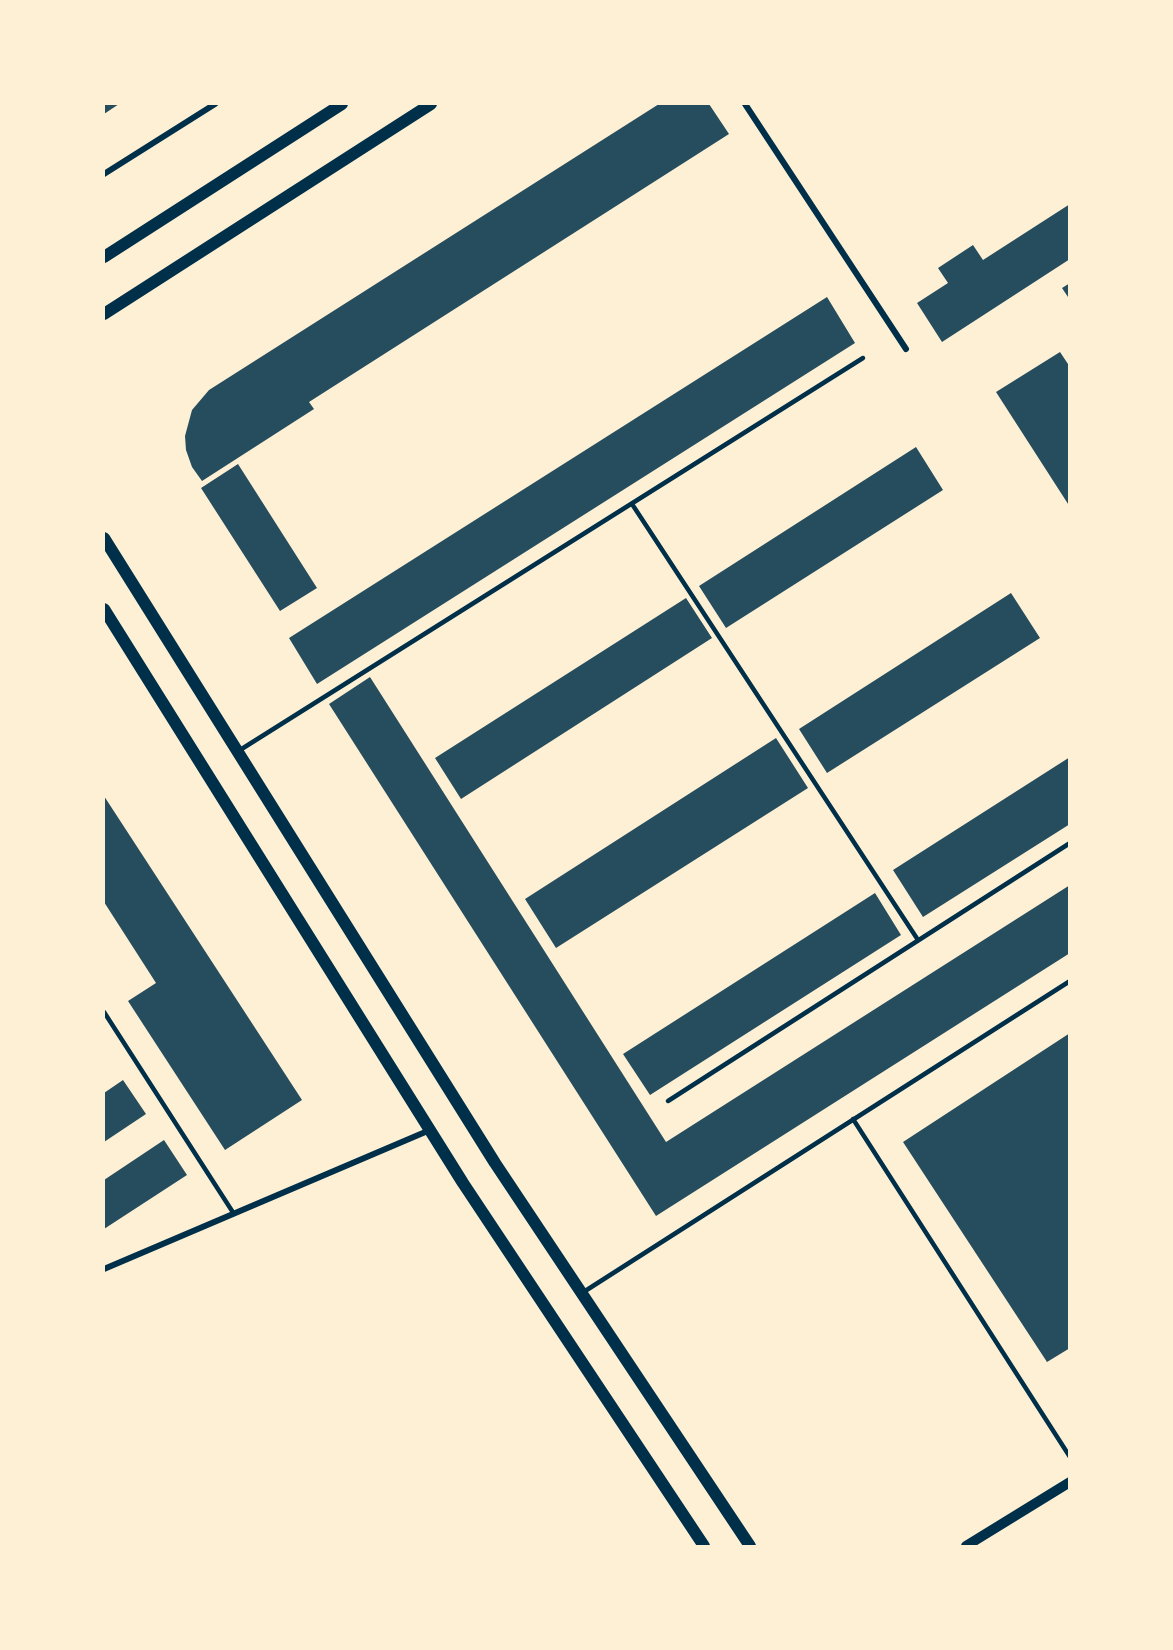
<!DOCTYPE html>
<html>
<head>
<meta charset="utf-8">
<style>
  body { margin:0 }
  #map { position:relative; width:1173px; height:1650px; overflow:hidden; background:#fdf0d5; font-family:"Archivo Narrow",sans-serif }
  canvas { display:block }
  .frame { position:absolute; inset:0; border:105px solid #fdf0d5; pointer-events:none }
</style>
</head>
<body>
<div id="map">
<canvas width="1173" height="1650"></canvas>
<div class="frame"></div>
</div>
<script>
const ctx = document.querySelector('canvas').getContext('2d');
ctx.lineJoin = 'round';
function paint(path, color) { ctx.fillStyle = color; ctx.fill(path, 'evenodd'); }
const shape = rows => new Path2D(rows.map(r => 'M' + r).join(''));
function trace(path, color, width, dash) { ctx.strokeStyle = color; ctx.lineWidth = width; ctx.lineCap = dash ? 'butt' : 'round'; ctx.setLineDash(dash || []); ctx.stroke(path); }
paint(shape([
  [104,104,119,104,104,114],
  [659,104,709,104,729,134,309,402,314,409,202,481,192,467,186,450,185,436,192,410,209,390],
  [1070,204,1070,259,942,342,917,303,948,283,938,268,973,245,983,260],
  [1070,283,1070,300,1062,288],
  [827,297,855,343,317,684,289,638],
  [1060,352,1070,367,1070,507,996,392],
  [916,447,943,490,726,628,699,586],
  [238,464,317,588,280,611,201,488],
  [1011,593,1040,638,827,773,799,729],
  [686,598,712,638,461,799,435,758],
  [370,677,666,1142,1070,885,1070,953,656,1216,329,704],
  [776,738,808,788,556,948,525,899],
  [1070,757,1070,824,923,917,893,870],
  [104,796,302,1100,225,1150,128,1001,156,983,104,902],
  [875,893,901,935,650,1095,623,1054],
  [1070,1033,1070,1348,1047,1362,903,1142],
  [123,1080,146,1114,104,1142,104,1093],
  [164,1140,187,1175,104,1229,104,1180]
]), '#264d5e');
trace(shape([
  [632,504,918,940],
  [240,750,863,358],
  [104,1012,234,1214],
  [668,1101,1070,843],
  [853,1119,1070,1457],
  [582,1293,1070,981]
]), '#003049', 4.5);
trace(shape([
  [745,104,906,349],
  [104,174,215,104],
  [104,1269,430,1130]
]), '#003049', 6);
trace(shape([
  [966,1546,1070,1482]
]), '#003049', 10);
trace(shape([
  [104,257,342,104],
  [104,314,431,104],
  [104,538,495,1163,750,1546],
  [104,609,463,1183,704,1546]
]), '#003049', 12);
</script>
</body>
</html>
